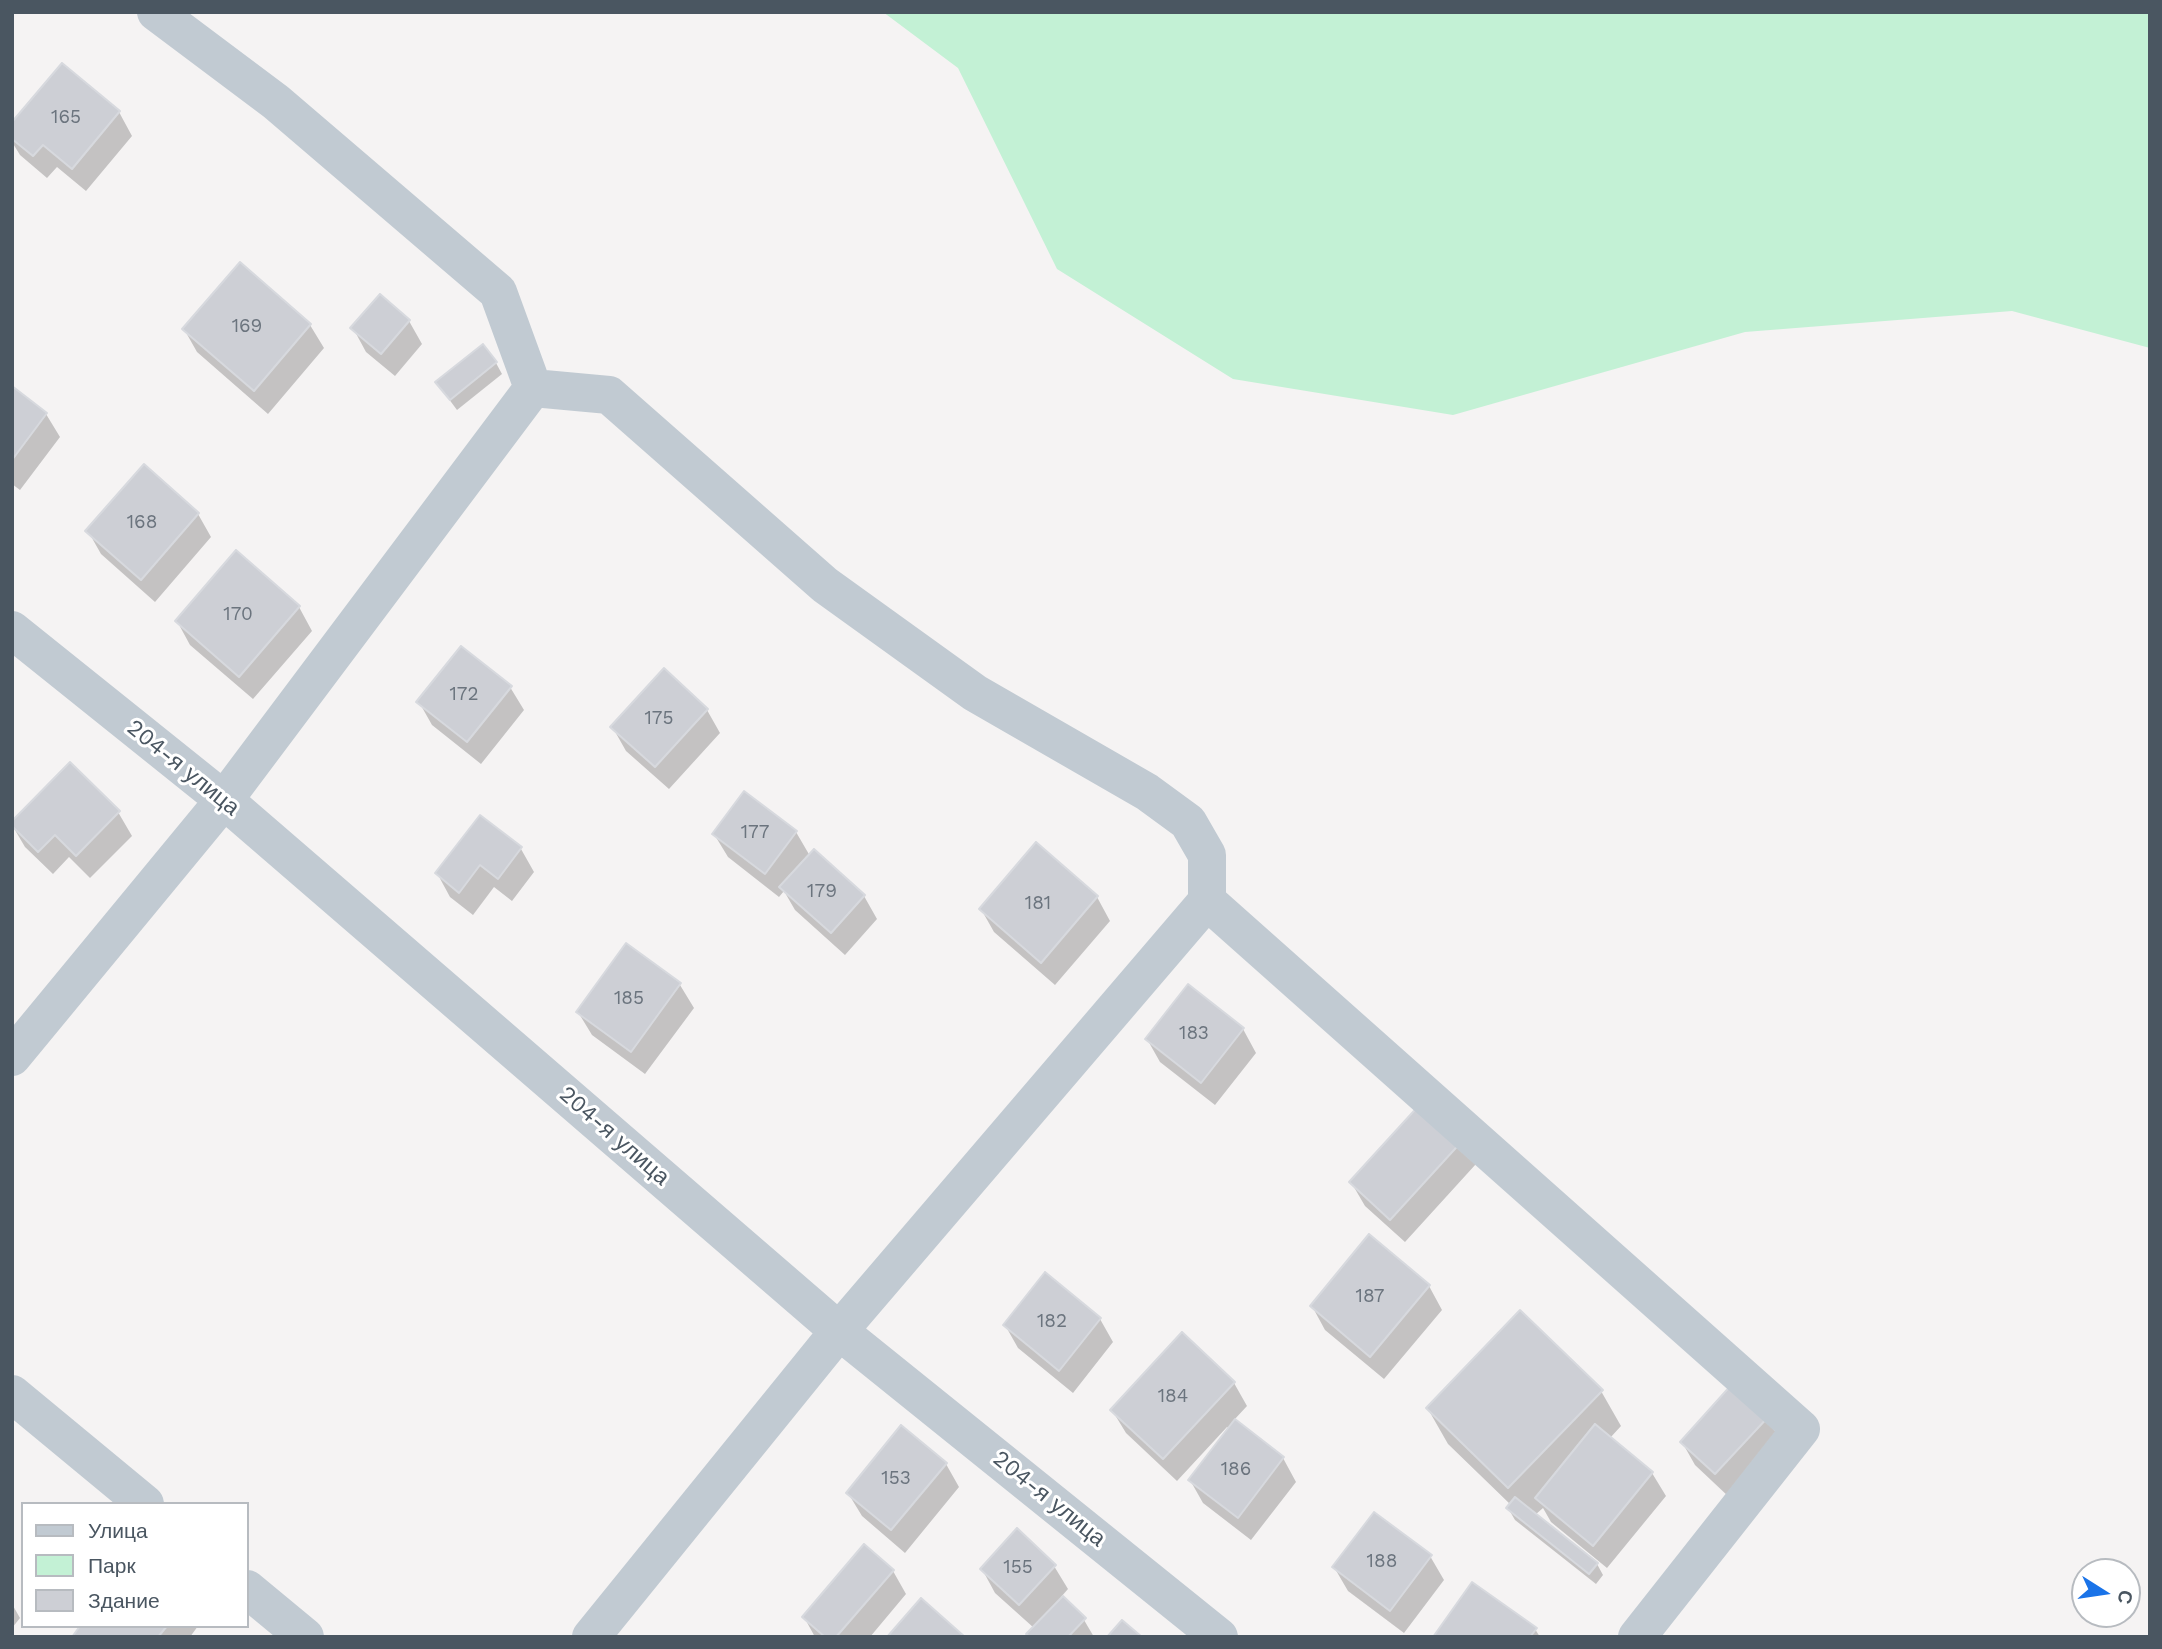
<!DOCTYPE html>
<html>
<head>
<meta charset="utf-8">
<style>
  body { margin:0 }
  #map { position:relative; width:2162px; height:1649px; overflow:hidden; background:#f5f3f3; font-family:"Work Sans",sans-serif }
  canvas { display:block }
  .frame { position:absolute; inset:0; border:14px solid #4a5661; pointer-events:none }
  .legend { position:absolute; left:21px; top:1502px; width:228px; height:126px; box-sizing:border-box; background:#fff; border:2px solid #b7bbc0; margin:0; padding:9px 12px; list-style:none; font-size:21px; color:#4a5661 }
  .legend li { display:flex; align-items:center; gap:14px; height:35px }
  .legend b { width:35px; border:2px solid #b7bbc0 }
  .north { position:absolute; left:2071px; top:1558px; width:70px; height:70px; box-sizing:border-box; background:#fff; border:2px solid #b7bbc0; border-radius:50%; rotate:102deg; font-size:19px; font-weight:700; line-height:28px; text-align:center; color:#4a5661 }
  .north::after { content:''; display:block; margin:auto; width:24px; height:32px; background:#1a73e8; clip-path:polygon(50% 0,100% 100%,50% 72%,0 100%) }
</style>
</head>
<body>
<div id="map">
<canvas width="2162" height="1649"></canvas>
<div class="frame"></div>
<ul class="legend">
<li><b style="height:9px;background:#c1cad2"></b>Улица</li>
<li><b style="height:19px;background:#c3f1d5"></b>Парк</li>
<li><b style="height:19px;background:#cdcfd5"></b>Здание</li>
</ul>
<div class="north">С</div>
</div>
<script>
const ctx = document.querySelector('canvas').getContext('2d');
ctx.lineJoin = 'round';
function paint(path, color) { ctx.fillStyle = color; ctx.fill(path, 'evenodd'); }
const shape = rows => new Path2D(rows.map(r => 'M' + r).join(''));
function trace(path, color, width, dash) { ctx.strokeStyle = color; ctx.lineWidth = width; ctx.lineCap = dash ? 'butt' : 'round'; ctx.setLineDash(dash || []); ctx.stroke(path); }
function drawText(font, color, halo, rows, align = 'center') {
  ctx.font = font + ' "Work Sans",sans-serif'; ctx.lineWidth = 6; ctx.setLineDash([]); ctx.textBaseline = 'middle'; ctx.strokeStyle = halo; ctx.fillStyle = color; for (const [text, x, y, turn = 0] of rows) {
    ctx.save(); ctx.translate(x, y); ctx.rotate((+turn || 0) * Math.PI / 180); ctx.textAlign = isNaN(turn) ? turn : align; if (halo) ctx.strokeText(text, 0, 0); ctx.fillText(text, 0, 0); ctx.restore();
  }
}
paint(shape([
  [883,12,2150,12,2150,348,2012,311,1745,332,1453,415,1233,379,1057,269,958,68]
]), '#c3f1d5');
paint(shape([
  [119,112,132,136,86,191,57,167,47,178,20,155,12,142,12,125],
  [240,265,310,325,324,348,268,414,197,352,184,329],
  [409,321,422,344,395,376,366,352,353,328],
  [496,363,502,374,457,410,437,383],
  [12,389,46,414,60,437,20,490,12,484],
  [198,514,211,537,155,602,101,554,88,531],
  [236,553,299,607,312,631,253,699,190,645,177,621],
  [510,687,524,710,481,764,432,725,419,702],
  [707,710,720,733,669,789,626,751,613,728],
  [745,793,796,832,810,856,864,896,877,919,845,955,795,910,784,891,779,897,728,857,714,834],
  [118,812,132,836,90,878,69,857,53,874,25,847,12,825],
  [1037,845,1097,897,1110,921,1055,985,994,932,981,909],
  [521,849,534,872,512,901,494,887,473,915,450,897,437,873],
  [627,946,680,985,694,1008,645,1074,592,1035,578,1012],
  [1243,1029,1256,1053,1215,1105,1160,1062,1147,1039],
  [1423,1104,1476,1164,1405,1242,1365,1206,1351,1182],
  [1429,1286,1442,1310,1384,1379,1325,1330,1312,1306],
  [1100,1319,1113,1342,1073,1393,1018,1348,1005,1325],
  [1234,1383,1247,1406,1234,1420,1283,1458,1296,1482,1251,1540,1203,1503,1190,1480,1230,1429,1227,1427,1177,1481,1126,1433,1112,1410],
  [1734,1384,1782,1439,1729,1497,1695,1465,1682,1442],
  [1601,1391,1621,1426,1610,1438,1652,1473,1666,1496,1607,1568,1551,1522,1543,1508,1535,1515,1597,1564,1603,1575,1596,1584,1515,1520,1508,1508,1511,1505,1448,1444,1428,1409],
  [946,1464,959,1487,905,1553,862,1516,848,1493],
  [1430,1556,1444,1580,1404,1633,1348,1591,1334,1567],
  [1054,1566,1068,1589,1061,1597,1084,1620,1094,1637,1030,1637,1034,1628,995,1593,982,1569],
  [893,1571,906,1594,870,1637,815,1637,804,1617],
  [12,1604,20,1618,12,1628],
  [82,1626,198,1626,190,1637,74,1637],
  [1535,1629,1540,1637,1435,1637]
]), '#0003');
const building = shape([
  [62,63,120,111,72,169,43,145,33,156,12,139,12,122,62,63],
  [240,262,311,324,254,391,182,329,240,262],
  [380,294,410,320,381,354,350,328,380,294],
  [483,344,497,362,450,400,435,382,483,344],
  [12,386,47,413,12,460,12,386],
  [144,464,199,513,141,580,85,531,144,464],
  [236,550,300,606,239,677,175,621,236,550],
  [461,646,512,686,467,742,416,702,461,646],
  [664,668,708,709,655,767,610,727,664,668],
  [70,762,120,811,76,856,55,835,38,852,12,826,12,821,70,762],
  [744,791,797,831,765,874,712,834,744,791],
  [480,815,522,847,498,879,480,865,459,893,435,873,480,815],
  [1036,842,1098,896,1041,963,979,909,1036,842],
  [814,849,865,895,831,933,779,887,814,849],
  [626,943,681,983,631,1052,576,1012,626,943],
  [1188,984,1244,1028,1201,1083,1145,1039,1188,984],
  [1423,1101,1464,1139,1390,1220,1349,1182,1423,1101],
  [1369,1234,1430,1285,1370,1357,1310,1306,1369,1234],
  [1045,1272,1101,1318,1059,1371,1003,1325,1045,1272],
  [1520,1310,1603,1390,1508,1488,1426,1408,1520,1310],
  [1182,1332,1235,1382,1163,1459,1110,1410,1182,1332],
  [1734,1382,1770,1415,1715,1474,1680,1442,1734,1382],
  [1235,1419,1284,1457,1238,1518,1188,1480,1235,1419],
  [1595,1424,1653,1472,1593,1546,1535,1498,1595,1424],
  [901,1425,947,1463,891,1530,846,1493,901,1425],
  [1515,1497,1598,1563,1589,1574,1506,1508,1515,1497],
  [1374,1512,1432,1555,1390,1611,1332,1567,1374,1512],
  [1017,1528,1056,1565,1019,1605,980,1569,1017,1528],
  [864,1544,894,1570,836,1637,825,1637,802,1617,864,1544],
  [1472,1582,1537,1628,1530,1637,1433,1637,1472,1582],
  [1063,1596,1086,1618,1068,1637,1030,1637,1026,1634,1063,1596],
  [921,1598,965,1637,887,1637,921,1598],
  [1122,1620,1142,1637,1107,1637,1122,1620],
  [80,1626,167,1626,158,1637,72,1637,80,1626]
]);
paint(building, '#cdcfd5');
trace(building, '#d7d9de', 2);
trace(shape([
  [156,12,276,102,498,292,533,388,609,395,825,585,975,693,1147,792,1188,822,1207,855,1207,901,1801,1429,1637,1637],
  [12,630,224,800,839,1331,1219,1637],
  [12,1057,224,800,533,388],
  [12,1394,145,1504],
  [247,1589,305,1637],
  [591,1637,839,1331,1207,901]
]), '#c1cad2', 38);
drawText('19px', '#6b747e', null, [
  ["165",66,117],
  ["169",247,326],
  ["168",142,522],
  ["170",238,614],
  ["172",464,694],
  ["175",659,718],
  ["177",755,832],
  ["179",822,891],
  ["181",1038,903],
  ["185",629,998],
  ["183",1194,1033],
  ["187",1370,1296],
  ["182",1052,1321],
  ["184",1173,1396],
  ["186",1236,1469],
  ["153",896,1478],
  ["188",1382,1561],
  ["155",1018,1567]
]);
drawText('23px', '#4a5661', '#fff', [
  ["204-я улица",183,768,39],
  ["204-я улица",614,1136,41],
  ["204-я улица",1049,1499,39]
]);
</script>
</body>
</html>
